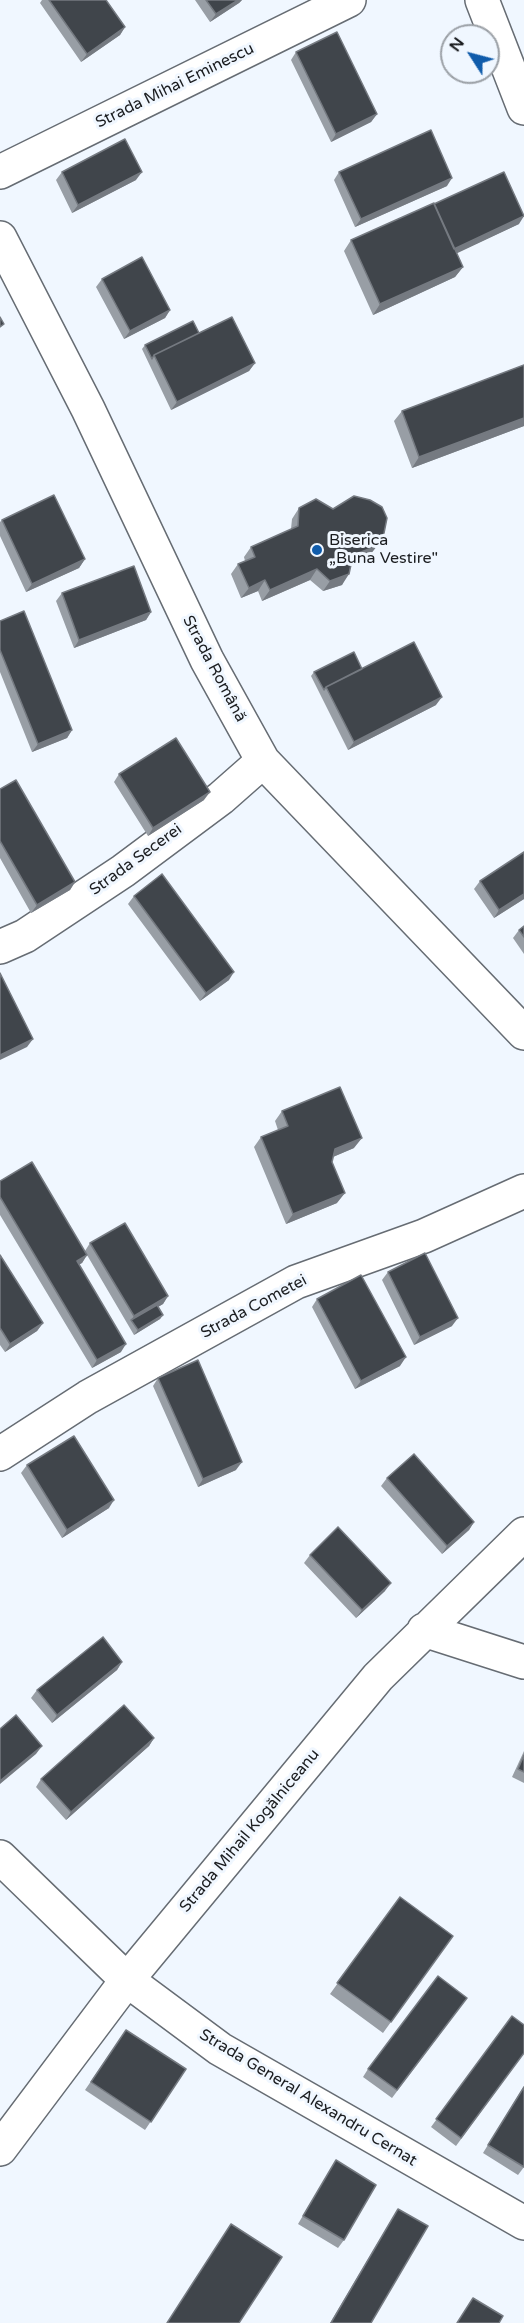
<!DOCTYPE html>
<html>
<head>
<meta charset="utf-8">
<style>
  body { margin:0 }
  #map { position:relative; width:524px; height:2323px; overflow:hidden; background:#f0f7ff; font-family:"Varela Round",sans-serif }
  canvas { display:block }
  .north { position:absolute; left:440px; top:24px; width:60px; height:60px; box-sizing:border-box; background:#f0f7ff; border:2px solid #9ba0a6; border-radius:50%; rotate:306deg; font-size:16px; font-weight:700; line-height:24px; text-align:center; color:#1b1d20 }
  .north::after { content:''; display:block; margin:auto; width:21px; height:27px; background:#105cab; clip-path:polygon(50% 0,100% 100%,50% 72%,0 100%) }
</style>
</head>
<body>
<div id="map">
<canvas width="524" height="2323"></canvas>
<div class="north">N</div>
</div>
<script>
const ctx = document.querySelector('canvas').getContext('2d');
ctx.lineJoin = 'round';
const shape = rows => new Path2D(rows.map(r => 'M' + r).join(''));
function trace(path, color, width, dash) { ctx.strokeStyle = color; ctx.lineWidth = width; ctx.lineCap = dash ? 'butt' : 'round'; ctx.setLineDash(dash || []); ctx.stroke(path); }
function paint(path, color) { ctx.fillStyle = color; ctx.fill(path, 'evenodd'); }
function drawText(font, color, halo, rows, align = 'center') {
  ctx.font = font + ' "Varela Round",sans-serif'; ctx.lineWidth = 6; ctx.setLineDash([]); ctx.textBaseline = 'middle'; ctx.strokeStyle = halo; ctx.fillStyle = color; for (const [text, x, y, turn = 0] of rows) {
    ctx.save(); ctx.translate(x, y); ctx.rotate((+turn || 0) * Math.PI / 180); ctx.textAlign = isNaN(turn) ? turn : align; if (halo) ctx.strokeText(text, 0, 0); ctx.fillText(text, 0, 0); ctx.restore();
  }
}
const minor = shape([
  [482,0,524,108],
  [0,172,349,0],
  [0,238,88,409,207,660,263,761,524,1033],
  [0,947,25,936,123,871,221,798,263,761],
  [0,1454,88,1397,296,1282,424,1236,524,1191],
  [424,1630,524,1662],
  [0,1857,127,1980,220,2049,524,2223],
  [0,2149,127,1980,378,1677,524,1534]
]);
trace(minor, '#666c73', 36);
trace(minor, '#fff', 33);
paint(shape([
  [42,0,106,0,125,27,120,35,81,62,40,3],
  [195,0,242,0,239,3,210,22],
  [296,52,377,114,371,122,331,142,291,60],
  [62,172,136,180,72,213,56,180],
  [339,172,447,186,355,227,334,180],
  [434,204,519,224,456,253,463,267,455,277,373,315,344,251,351,240],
  [102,279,170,310,165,318,124,339,96,287],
  [199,333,255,363,249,371,171,410,142,349,145,345],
  [524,365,524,426,412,468,394,421,402,411],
  [299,508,377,546,369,556,351,564,342,585,323,591,310,580,262,601,258,591,241,598,231,574,238,564,245,561,244,557,251,547,291,529,292,519],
  [2,520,85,559,79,568,26,592,0,536,0,522],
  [62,593,151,612,146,620,74,648,56,601],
  [0,621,72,730,67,738,32,752,0,672],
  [362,669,436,705,348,750,311,676,314,672],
  [119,774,204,800,148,836,114,782],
  [0,789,75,882,70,890,31,913,0,858],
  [480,881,524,899,494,918,474,889],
  [134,896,229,980,200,1001,128,904],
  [524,926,524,954,513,938,519,930],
  [282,1111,354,1148,333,1157,332,1162,337,1203,286,1224,254,1147,261,1137,278,1130,275,1121],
  [0,1181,85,1251,90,1243,168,1296,163,1304,158,1307,163,1315,160,1319,134,1335,87,1255,82,1263,79,1264,121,1352,92,1368,0,1215],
  [0,1255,43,1323,37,1331,5,1352,0,1345],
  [388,1272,452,1326,414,1345,382,1280],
  [317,1299,400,1366,355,1389,312,1307],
  [158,1378,236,1470,198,1487,153,1386],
  [27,1465,109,1508,62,1538,21,1473],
  [387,1478,474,1522,469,1530,442,1554,381,1486],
  [310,1555,385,1591,356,1618,304,1563],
  [122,1662,117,1670,52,1723,31,1698,37,1690],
  [154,1738,149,1746,66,1820,36,1787,41,1779],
  [524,1751,524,1783,512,1777],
  [400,1897,453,1936,383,2033,330,1994],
  [467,1998,392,2098,363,2077,368,2069],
  [512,2016,524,2053,456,2146,431,2127],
  [126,2030,186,2069,145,2130,85,2090],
  [524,2086,524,2167,518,2175,483,2153],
  [336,2160,344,2240,338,2248,298,2224],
  [398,2209,371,2323,330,2323,393,2217]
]), '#989ea5');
paint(shape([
  [238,0,242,0,239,3,210,22,216,14],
  [125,27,120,35,81,62,87,54],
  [377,114,371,122,331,142,336,134],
  [142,172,136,180,72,213,78,205],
  [452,178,447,186,355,227,361,219],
  [524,216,519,224,447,258,452,249],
  [463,267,455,277,373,315,380,304],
  [170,310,165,318,124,339,130,331],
  [255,363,249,371,171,410,177,402],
  [524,418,524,426,412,468,419,457],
  [377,546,369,556,346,566,353,555],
  [85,559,79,568,26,592,32,584],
  [317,569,310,580,262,601,270,590],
  [349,574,342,585,323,591,330,581],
  [265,580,258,591,241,598,249,588],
  [151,612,146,620,74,648,79,640],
  [442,697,436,705,348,750,354,742],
  [72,730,67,738,32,752,38,744],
  [210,792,204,800,148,836,153,828],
  [75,882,70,890,31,913,37,905],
  [524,894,524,899,494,918,499,910],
  [234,972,229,980,200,1001,206,993],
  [33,1039,27,1047,0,1060,0,1055],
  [362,1138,354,1148,328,1159,335,1149],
  [345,1193,337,1203,286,1224,293,1214],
  [87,1255,82,1263,72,1269,77,1261],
  [168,1296,163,1304,132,1322,131,1320,134,1316],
  [163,1315,160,1319,134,1335,138,1330],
  [458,1318,452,1326,414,1345,420,1337],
  [43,1323,37,1331,5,1352,10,1344],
  [126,1344,121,1352,92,1368,97,1360],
  [406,1357,400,1366,355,1389,361,1381],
  [242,1462,236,1470,198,1487,203,1479],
  [114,1500,109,1508,62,1538,67,1530],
  [474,1522,469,1530,442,1554,447,1546],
  [391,1583,385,1591,356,1618,362,1610],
  [122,1662,117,1670,52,1723,57,1715],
  [154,1738,149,1746,66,1820,71,1812],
  [42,1746,36,1754,0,1784,0,1781]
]), '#757a81');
const building = shape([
  [49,0,106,0,125,27,87,54,49,0],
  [206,0,238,0,216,14,206,0],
  [337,32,377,114,336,134,296,52,337,32],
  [431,130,452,178,361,219,339,172,431,130],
  [125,139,142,172,78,205,62,172,125,139],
  [504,172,524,216,454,249,434,204,504,172],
  [434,203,463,267,380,304,351,240,434,203],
  [142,257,170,310,130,331,102,279,142,257],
  [0,317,4,324,0,327,0,317],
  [232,317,255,363,177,402,154,355,232,317],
  [193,321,199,333,154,355,152,359,145,345,193,321],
  [524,365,524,418,419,457,402,411,524,365],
  [54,495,85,559,32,584,2,520,54,495],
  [354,496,370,500,382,507,387,518,384,533,377,546,353,555,349,574,330,581,317,569,270,590,265,580,249,588,238,564,255,557,251,547,298,526,299,508,316,499,333,509,354,496],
  [134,566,151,612,79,640,62,593,134,566],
  [24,611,72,730,38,744,0,650,0,621,24,611],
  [414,642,442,697,354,742,326,687,414,642],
  [354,652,362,669,326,687,324,690,314,672,354,652],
  [176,738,210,792,153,828,119,774,176,738],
  [16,780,75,882,37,905,0,841,0,789,16,780],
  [524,852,524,894,499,910,480,881,524,852],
  [162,874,234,972,206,993,134,896,162,874],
  [524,926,524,937,519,930,524,926],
  [0,973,33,1039,0,1055,0,973],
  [340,1087,362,1138,335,1149,332,1162,345,1193,293,1214,261,1137,288,1126,282,1111,340,1087],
  [32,1162,87,1255,77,1261,126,1344,97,1360,0,1197,0,1181,32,1162],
  [125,1223,168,1296,134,1316,90,1243,125,1223],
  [425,1253,458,1318,420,1337,388,1272,425,1253],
  [0,1255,43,1323,10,1344,0,1328,0,1255],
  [361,1275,406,1357,361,1381,317,1299,361,1275],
  [157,1305,163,1315,138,1330,131,1320,157,1305],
  [198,1360,242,1462,203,1479,158,1378,198,1360],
  [74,1436,114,1500,67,1530,27,1465,74,1436],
  [414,1454,474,1522,447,1546,387,1478,414,1454],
  [338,1527,391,1583,362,1610,310,1555,338,1527],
  [103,1637,122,1662,57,1715,37,1690,103,1637],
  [124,1705,154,1738,71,1812,41,1779,124,1705],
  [16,1715,42,1746,0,1781,0,1729,16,1715],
  [524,1755,524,1772,518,1769,524,1755],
  [400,1897,453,1936,391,2022,337,1983,400,1897],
  [438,1976,467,1998,397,2090,368,2069,438,1976],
  [512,2016,524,2025,524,2053,461,2138,436,2119,512,2016],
  [126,2030,186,2069,151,2122,91,2082,126,2030],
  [524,2087,524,2167,488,2145,524,2087],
  [336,2160,376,2185,344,2240,303,2216,336,2160],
  [398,2209,428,2226,371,2323,331,2323,398,2209],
  [231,2224,282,2257,239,2323,167,2323,231,2224],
  [473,2298,503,2316,499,2323,457,2323,473,2298]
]);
paint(building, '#40454b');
trace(building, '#757a81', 1.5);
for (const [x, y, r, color] of [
  [317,550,6,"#105cab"]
]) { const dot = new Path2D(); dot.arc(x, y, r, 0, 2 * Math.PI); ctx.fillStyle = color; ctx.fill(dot); trace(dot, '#f0f7ff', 2); }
drawText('16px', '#1b1d20', '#f0f7ff', [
  ["Strada Mihai Eminescu",175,86,-26],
  ["Strada Română",214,669,62],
  ["Strada Secerei",136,860,-36],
  ["Strada Cometei",254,1307,-28],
  ["Strada Mihail Kogălniceanu",250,1831,-50],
  ["Strada General Alexandru Cernat",308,2098,31]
]);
drawText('16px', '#1b1d20', '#f0f7ff', [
  ["Biserica",329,541],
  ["„Buna Vestire\"",329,559]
], 'left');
</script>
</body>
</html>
